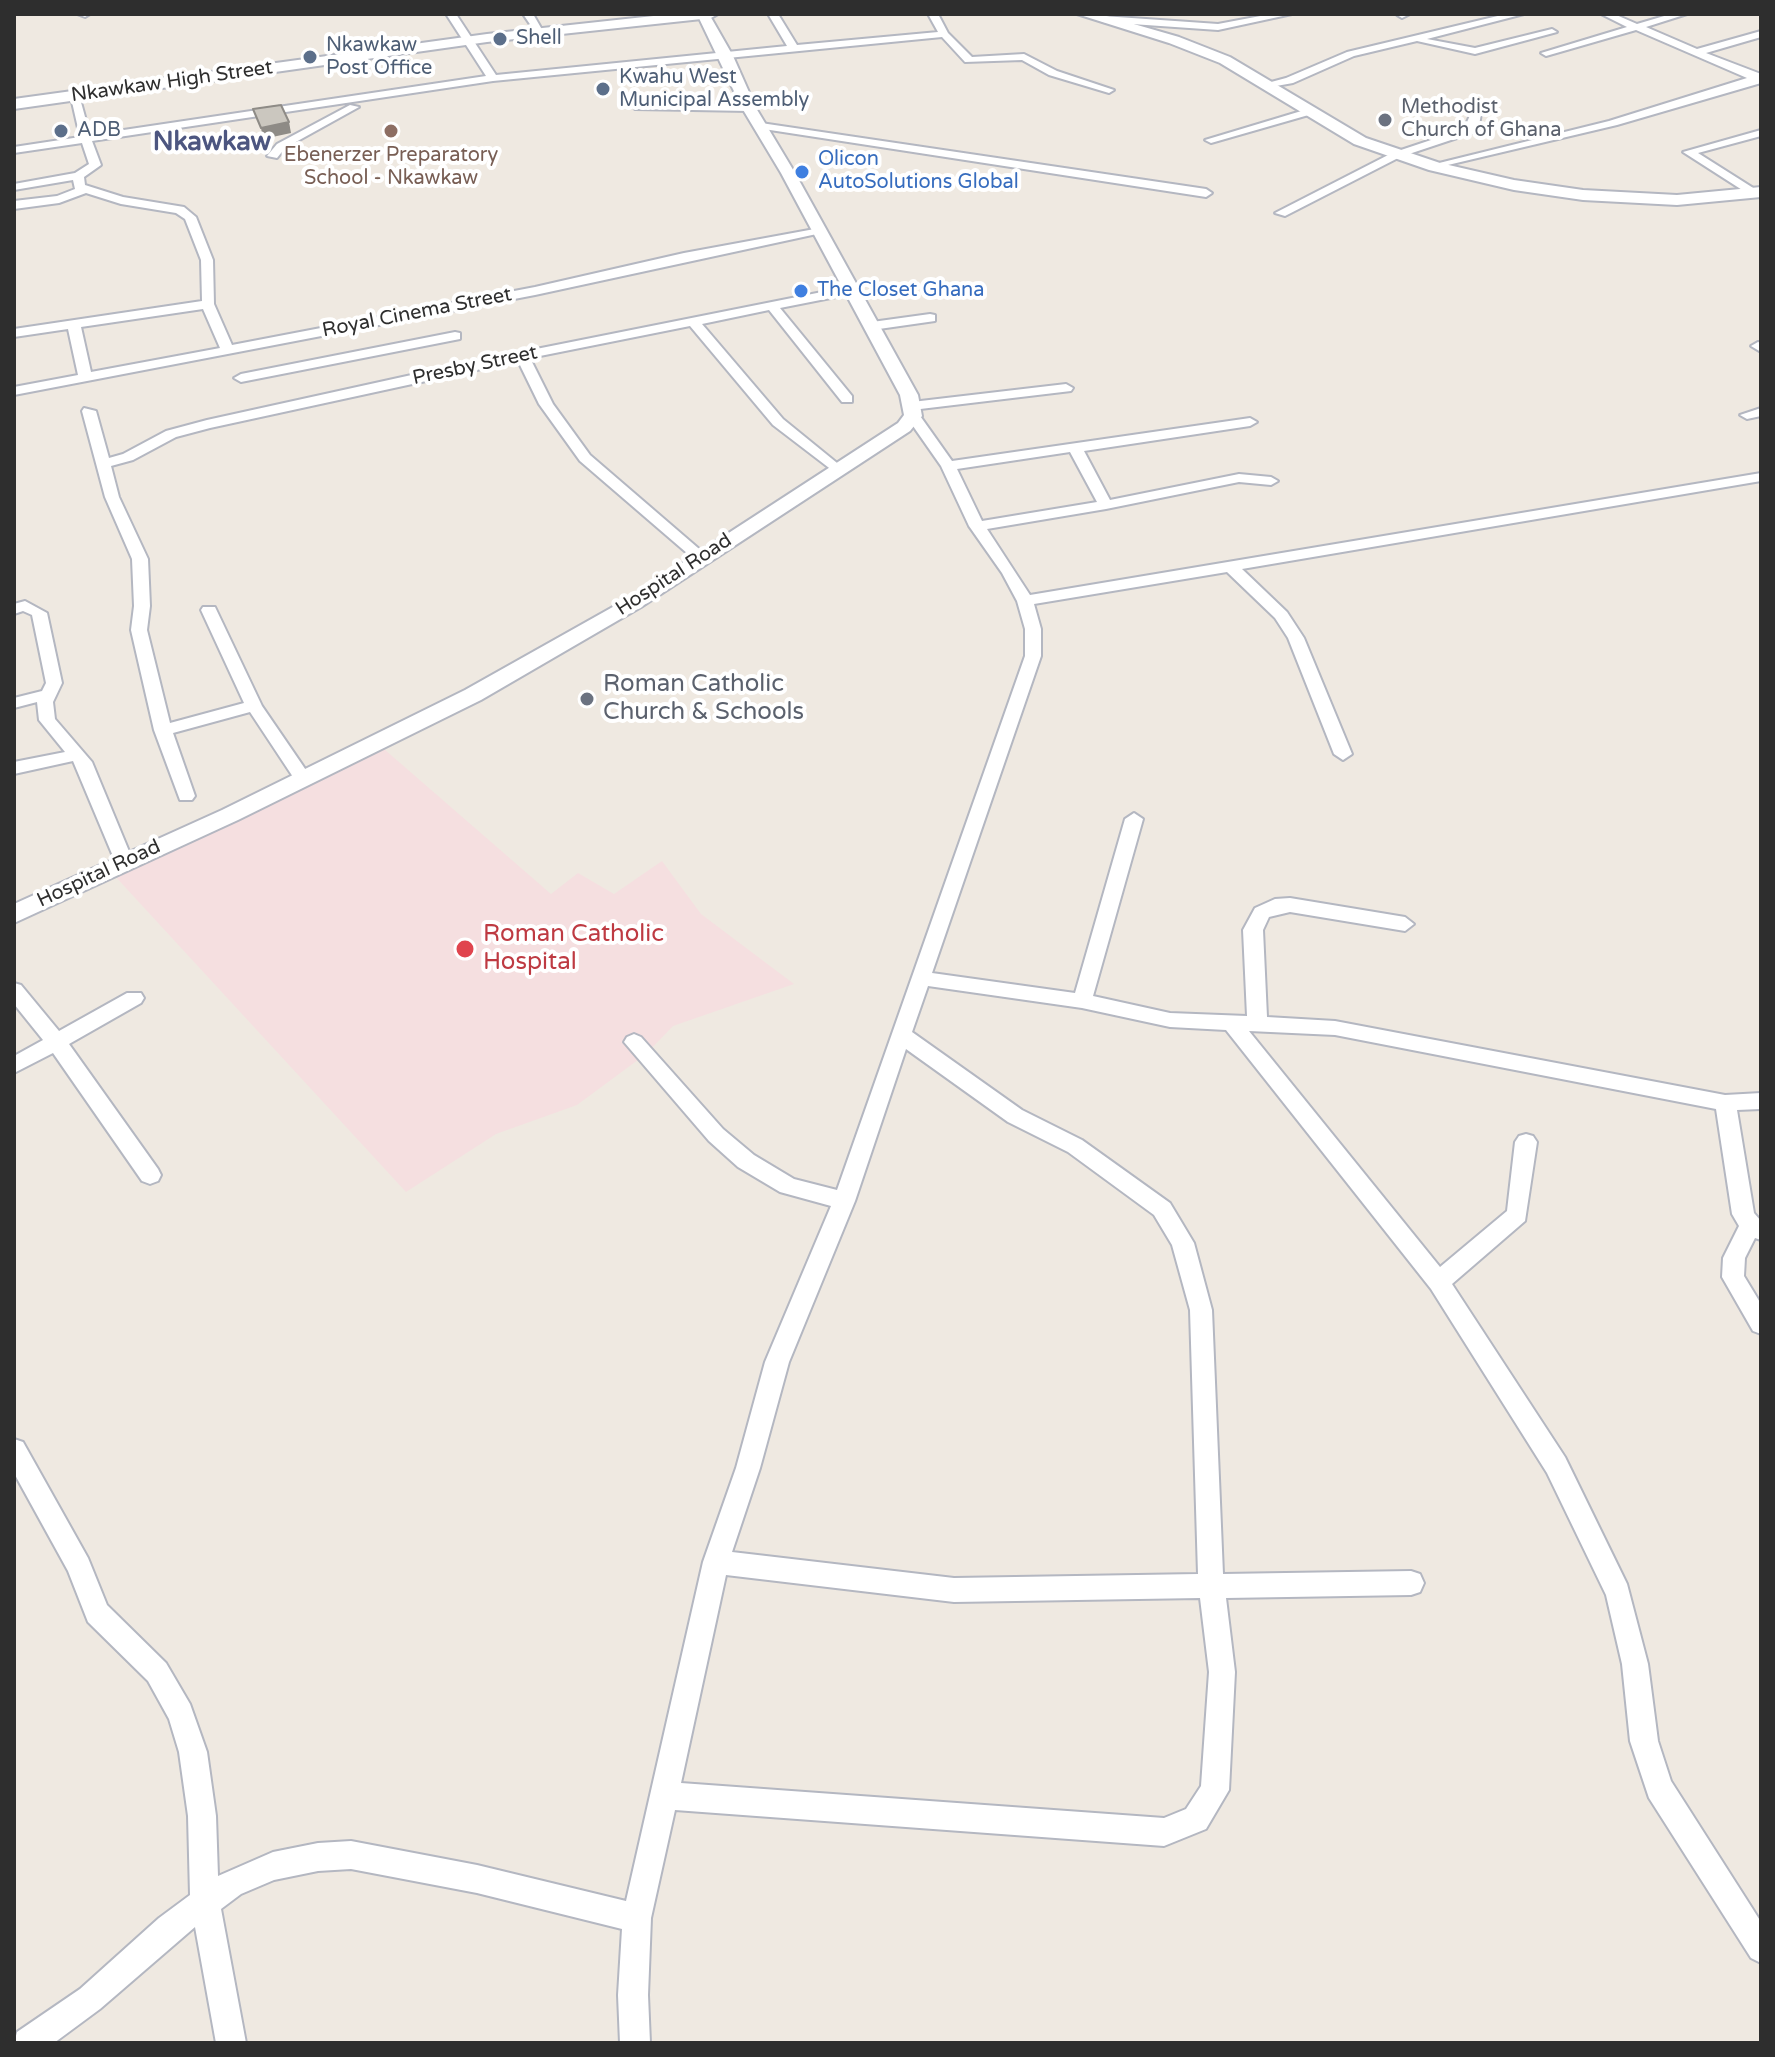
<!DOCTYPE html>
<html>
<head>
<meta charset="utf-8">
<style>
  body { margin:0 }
  #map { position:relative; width:1775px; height:2057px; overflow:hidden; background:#efe9e1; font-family:"Varela Round",sans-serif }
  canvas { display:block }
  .frame { position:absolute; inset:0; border:16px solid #2e2e2e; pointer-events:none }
</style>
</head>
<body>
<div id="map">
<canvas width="1775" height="2057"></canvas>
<div class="frame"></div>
</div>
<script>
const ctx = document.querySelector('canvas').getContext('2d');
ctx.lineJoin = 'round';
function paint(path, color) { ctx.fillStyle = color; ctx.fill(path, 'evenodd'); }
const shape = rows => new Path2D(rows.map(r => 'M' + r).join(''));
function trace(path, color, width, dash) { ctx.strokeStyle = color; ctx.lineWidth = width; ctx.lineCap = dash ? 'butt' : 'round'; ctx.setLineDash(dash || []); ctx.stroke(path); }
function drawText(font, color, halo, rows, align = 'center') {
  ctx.font = font + ' "Varela Round",sans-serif'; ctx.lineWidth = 8; ctx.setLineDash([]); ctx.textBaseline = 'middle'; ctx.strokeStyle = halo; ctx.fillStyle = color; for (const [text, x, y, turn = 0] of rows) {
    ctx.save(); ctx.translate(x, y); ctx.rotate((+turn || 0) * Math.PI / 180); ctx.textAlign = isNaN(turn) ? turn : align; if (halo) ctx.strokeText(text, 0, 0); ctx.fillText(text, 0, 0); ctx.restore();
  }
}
paint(shape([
  [384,749,551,894,578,873,614,894,662,861,701,914,794,984,673,1026,646,1054,577,1105,496,1134,406,1192,113,874]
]), '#f5dfe0');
const minor = shape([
  [77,14,90,14,85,17,77,14],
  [446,14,456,14,496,75,787,46,768,14,778,14,797,45,938,32,928,14,938,14,948,33,972,57,1024,54,1057,71,1114,90,1109,93,1049,75,1022,60,965,62,942,37,493,81,92,141,101,165,84,177,85,185,123,197,184,207,196,217,213,260,214,304,232,345,535,287,684,253,820,228,826,232,535,295,14,395,14,387,78,375,68,329,14,337,14,329,202,301,201,260,185,219,176,213,121,204,86,193,59,203,14,209,14,201,57,196,75,189,73,180,14,190,14,184,75,173,89,164,82,143,14,153,14,147,80,137,70,93,79,95,90,135,486,76,446,14],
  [203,309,220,348,91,372,81,327,203,309],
  [523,14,533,14,544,33,536,33,523,14],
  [1271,14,1292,14,1218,30,1103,22,1098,19,1103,16,1218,24,1271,14],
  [1410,14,1402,18,1397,15,1398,14,1410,14],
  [1506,14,1524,14,1427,39,1475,48,1552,29,1557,32,1475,54,1417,41,1354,56,1293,83,1265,88,1260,85,1286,78,1347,52,1506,14],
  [1601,14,1614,14,1637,24,1671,14,1687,14,1646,27,1697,49,1761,31,1761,37,1706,53,1761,74,1761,83,1617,125,1431,169,1431,165,1609,121,1747,78,1636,30,1546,56,1541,53,1627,27,1601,14],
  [639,104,749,105,754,108,749,111,635,109,634,107,639,104],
  [350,105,359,107,285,148,277,158,267,156,277,144,350,105],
  [1308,109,1312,110,1312,114,1211,143,1205,140,1308,109],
  [1476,110,1481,113,1479,126,1472,133,1400,157,1285,216,1275,213,1392,153,1464,129,1471,113,1476,110],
  [761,123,1206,189,1212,193,1206,197,757,128,755,126,761,123],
  [1761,130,1761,136,1698,153,1758,191,1758,195,1750,195,1683,152,1761,130],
  [852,286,856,287,856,293,780,308,852,396,852,402,842,402,769,310,702,324,783,419,842,467,844,470,837,474,773,425,690,326,530,358,553,404,590,455,705,554,705,560,700,562,695,560,580,461,539,404,518,361,210,428,176,437,133,460,111,466,119,497,148,559,150,606,147,630,170,723,244,703,201,610,203,607,215,607,262,706,312,779,309,783,297,783,250,712,173,733,195,796,192,800,180,800,154,730,131,630,134,606,132,559,105,497,82,411,84,408,96,411,109,458,123,454,166,431,207,420,466,363,852,286],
  [930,314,935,315,935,321,872,330,865,326,872,322,930,314],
  [455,332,460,333,460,339,241,382,234,378,241,374,455,332],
  [1758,342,1761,343,1761,352,1751,346,1758,342],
  [1066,384,1073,388,1071,391,912,410,905,406,912,402,1066,384],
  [1761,408,1761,416,1747,419,1740,415,1761,408],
  [913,412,918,413,952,461,1250,418,1257,422,1250,426,1084,451,1110,500,1239,474,1271,477,1278,481,1271,485,1239,482,1106,509,987,529,1030,595,1761,473,1761,481,1242,569,1287,612,1304,638,1352,754,1343,760,1334,754,1288,638,1275,618,1227,572,1034,604,1041,629,1041,656,932,973,1075,993,1125,819,1134,813,1143,819,1093,996,1170,1013,1247,1016,1243,930,1255,908,1275,899,1290,898,1405,917,1414,924,1405,931,1290,912,1269,917,1263,930,1267,1017,1335,1021,1725,1095,1761,1093,1761,1109,1737,1110,1754,1213,1761,1221,1761,1240,1755,1238,1745,1258,1744,1276,1761,1304,1761,1334,1753,1331,1722,1277,1723,1258,1739,1226,1732,1214,1716,1109,1335,1035,1249,1031,1440,1267,1507,1211,1515,1142,1519,1136,1526,1134,1533,1136,1537,1142,1525,1221,1452,1284,1565,1457,1627,1584,1648,1664,1658,1741,1671,1781,1761,1922,1761,1963,1751,1958,1649,1798,1630,1741,1622,1664,1606,1595,1547,1473,1431,1289,1226,1030,1170,1027,1082,1008,928,986,912,1032,1022,1110,1082,1140,1170,1203,1194,1243,1212,1310,1223,1574,1411,1571,1420,1574,1424,1583,1420,1592,1411,1595,1226,1598,1235,1672,1229,1790,1206,1829,1164,1846,675,1810,651,1918,648,1995,650,2043,620,2043,618,1995,622,1929,477,1893,351,1869,318,1871,274,1880,241,1894,221,1909,246,2043,216,2043,195,1927,100,2009,54,2043,14,2043,17,2032,80,1989,159,1918,190,1895,188,1816,179,1752,169,1719,148,1681,88,1622,68,1571,14,1473,14,1439,23,1442,88,1558,107,1605,166,1663,190,1704,207,1752,216,1816,218,1876,273,1852,318,1843,351,1841,477,1865,626,1901,703,1562,736,1468,765,1362,831,1206,780,1192,738,1167,709,1141,624,1042,627,1037,634,1034,641,1037,723,1129,754,1155,794,1179,837,1190,1025,656,1025,629,1017,601,1002,573,969,526,941,466,906,416,913,412],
  [1070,452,1097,502,982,521,957,469,1070,452],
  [906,1049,1008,1122,1068,1152,1154,1215,1172,1245,1190,1310,1198,1574,954,1578,732,1552,760,1468,789,1362,855,1201,906,1049],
  [726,1575,954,1602,1200,1598,1209,1672,1201,1786,1186,1809,1164,1818,681,1783,726,1575],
  [25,601,47,613,62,683,53,702,55,719,92,762,133,861,130,865,118,865,115,861,73,761,14,774,14,762,65,752,39,720,37,702,14,708,14,698,42,691,46,683,32,615,23,611,14,614,14,604,25,601],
  [14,983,21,985,59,1031,127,993,141,993,144,998,141,1003,69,1044,158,1169,161,1175,158,1181,150,1184,142,1181,53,1053,14,1073,14,1056,43,1040,14,1004,14,983]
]);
const tertiary = shape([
  [697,14,709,14,733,56,756,108,795,173,918,395,922,416,919,420,910,431,641,607,481,700,238,820,14,923,14,904,222,810,465,690,627,599,898,423,904,415,900,395,781,173,742,108,697,14]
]);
const secondary = shape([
  [672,14,718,14,711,18,487,42,14,109,14,99,487,34,672,14],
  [1077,14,1099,14,1179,37,1230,57,1366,138,1440,163,1514,180,1583,190,1677,195,1761,187,1761,197,1677,205,1583,200,1514,190,1429,170,1354,144,1220,63,1169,43,1077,14]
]);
trace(minor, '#b4b7c1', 4);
trace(tertiary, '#b4b7c1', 4);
trace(secondary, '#b4b7c1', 4);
paint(minor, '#fff');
paint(tertiary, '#fff');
paint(secondary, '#fff');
paint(shape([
  [289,122,291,133,263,139,261,128]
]), '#8e8b86');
const building = shape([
  [281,105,289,122,261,128,253,109,281,105]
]);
paint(building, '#cbc7bf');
trace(building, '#8e8b86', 2);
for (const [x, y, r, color] of [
  [500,39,8,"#5c6f8a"],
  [310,57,8,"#5c6f8a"],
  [603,89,8,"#5c6f8a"],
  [1385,120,8,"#6b7280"],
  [61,131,8,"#5c6f8a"],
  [391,131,8,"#8d6e63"],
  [802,172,8,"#3f7fe0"],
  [801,291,8,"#3f7fe0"],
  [587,699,8,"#6b7280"],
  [465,949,10,"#e0444e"]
]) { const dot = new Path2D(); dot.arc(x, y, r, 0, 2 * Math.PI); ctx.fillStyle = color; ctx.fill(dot); trace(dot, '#fff', 3); }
drawText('20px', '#4e5e75', '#fff', [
  ["Shell",516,39],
  ["Nkawkaw",326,46],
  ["Post Office",326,69],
  ["Kwahu West",619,78],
  ["Municipal Assembly",619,101],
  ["ADB",77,131]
], 'left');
drawText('20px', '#2e2e2e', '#fff', [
  ["Nkawkaw High Street",172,82,-8],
  ["Royal Cinema Street",417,313,-11],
  ["Presby Street",475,366,-12],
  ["Hospital Road",674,575,-33],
  ["Hospital Road",99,874,-25]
]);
drawText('20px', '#5b616d', '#fff', [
  ["Methodist",1401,108],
  ["Church of Ghana",1401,131]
], 'left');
drawText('20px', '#785e54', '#fff', [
  ["Ebenerzer Preparatory",391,156],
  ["School - Nkawkaw",391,179]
]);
drawText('20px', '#366cbe', '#fff', [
  ["Olicon",818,160],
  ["AutoSolutions Global",818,183],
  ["The Closet Ghana",817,291]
], 'left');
drawText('24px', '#5b616d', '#fff', [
  ["Roman Catholic",603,685],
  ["Church & Schools",603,713]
], 'left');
drawText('24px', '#be3a42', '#fff', [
  ["Roman Catholic",483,935],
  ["Hospital",483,963]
], 'left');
drawText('bold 26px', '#4d5680', '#fff', [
  ["Nkawkaw",212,143]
]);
</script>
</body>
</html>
